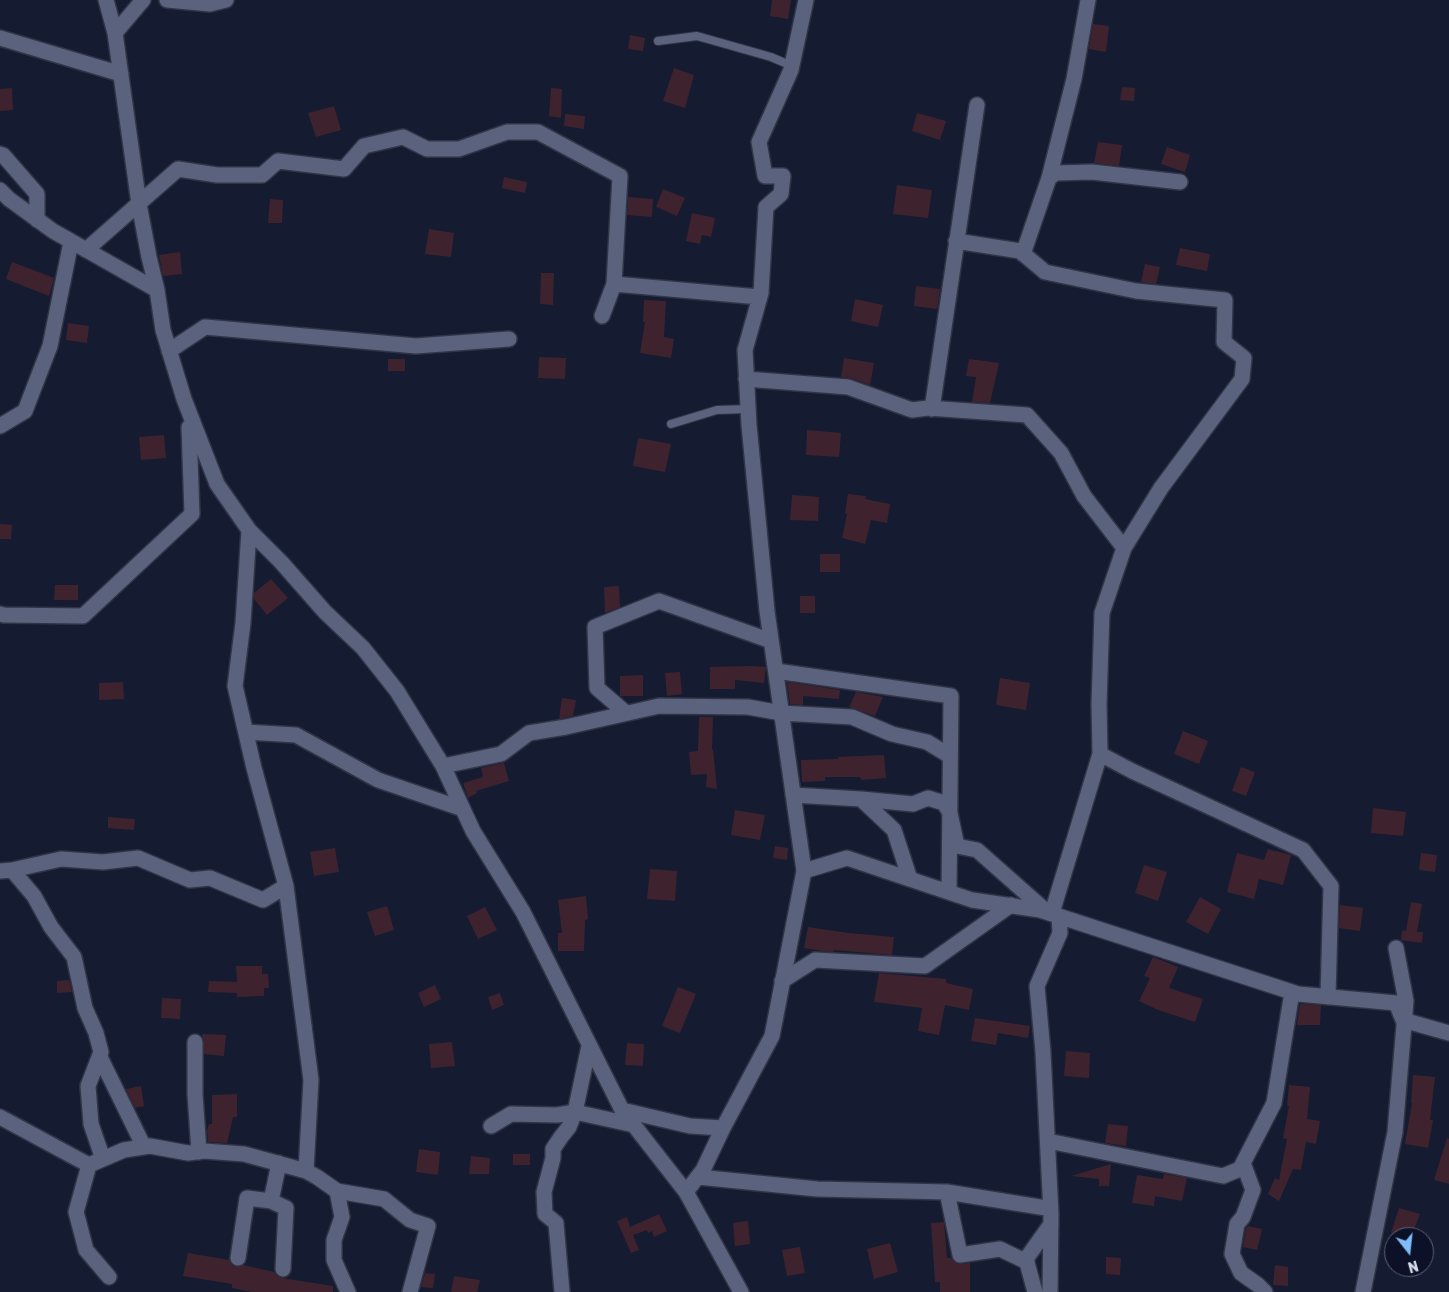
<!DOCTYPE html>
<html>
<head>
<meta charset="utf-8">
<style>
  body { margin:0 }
  #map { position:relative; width:1449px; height:1292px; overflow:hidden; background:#151b31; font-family:Rubik,sans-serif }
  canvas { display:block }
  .north { position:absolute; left:1384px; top:1227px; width:50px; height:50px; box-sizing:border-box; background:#0c1127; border:1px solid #5c6175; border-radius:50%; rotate:164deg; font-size:14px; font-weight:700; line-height:20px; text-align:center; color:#d4d9e9 }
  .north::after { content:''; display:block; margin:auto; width:18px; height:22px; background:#7ebdf9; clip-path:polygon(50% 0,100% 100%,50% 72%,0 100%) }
</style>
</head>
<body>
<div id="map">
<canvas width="1449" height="1292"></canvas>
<div class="north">N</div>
</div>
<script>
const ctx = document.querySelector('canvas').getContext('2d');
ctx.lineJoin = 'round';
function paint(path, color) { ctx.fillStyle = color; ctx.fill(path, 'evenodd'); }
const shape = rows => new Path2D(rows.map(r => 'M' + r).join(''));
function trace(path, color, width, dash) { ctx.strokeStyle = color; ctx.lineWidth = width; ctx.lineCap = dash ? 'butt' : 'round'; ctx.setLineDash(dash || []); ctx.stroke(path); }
paint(shape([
  [772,0,791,0,788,19,770,16],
  [1093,24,1109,26,1106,52,1089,49],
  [630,35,645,38,643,51,628,49],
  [674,68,694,75,685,108,663,101],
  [1122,87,1135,88,1134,101,1120,100],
  [12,88,13,110,0,111,0,89],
  [551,88,562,89,561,118,549,116],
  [334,106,341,130,316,137,308,113],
  [917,113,946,121,940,140,912,131],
  [565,114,585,116,584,129,564,126],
  [1098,142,1122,145,1119,166,1094,163],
  [1167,147,1190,155,1185,172,1161,164],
  [504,177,527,182,525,193,502,188],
  [897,185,932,190,928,218,893,214],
  [663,189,685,198,677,216,656,207],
  [628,197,653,199,652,217,627,215],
  [270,199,283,200,282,223,268,223],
  [692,213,715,218,711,237,702,235,700,244,686,241],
  [429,229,454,233,451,257,425,254],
  [1180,248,1210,254,1207,271,1176,265],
  [180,252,182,274,163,276,159,255],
  [12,262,54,278,49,296,6,279],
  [1145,264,1160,267,1156,284,1141,282],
  [541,273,554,273,553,305,540,304],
  [916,286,940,289,937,309,914,306],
  [855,299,883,305,878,327,851,321],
  [644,300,666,301,664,337,674,339,671,358,640,353,645,322,643,322],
  [68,323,89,326,87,343,66,340],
  [539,357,566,358,565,379,538,378],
  [844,358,874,363,870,385,851,378,841,377],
  [388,359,405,359,405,371,388,371],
  [969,359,999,363,990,403,972,402,976,377,966,376],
  [807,430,841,433,839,457,806,455],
  [164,435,166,458,141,460,139,437],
  [638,438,671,444,665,472,633,466],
  [848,494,866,496,865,499,890,504,887,523,871,520,865,544,842,538,847,514,845,513],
  [792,495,819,497,818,521,790,520],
  [0,524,12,525,11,539,0,539],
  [820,554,840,554,840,572,820,572],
  [271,579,288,598,267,615,254,599,254,593],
  [55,585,78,585,78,600,54,600],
  [619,586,620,607,605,613,604,587],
  [800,596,815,596,815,613,800,613],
  [754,666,766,667,764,683,735,680,735,689,710,689,710,667],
  [680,672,682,694,667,696,665,673],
  [643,675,643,696,620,696,620,676],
  [1000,678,1030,683,1026,710,996,705],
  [123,682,124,699,99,700,99,683],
  [787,682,840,690,839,699,803,696,803,705,790,704],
  [856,692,883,697,875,716,849,707],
  [562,698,576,700,573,716,559,719],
  [699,717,713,717,712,750,713,749,717,789,706,787,707,774,691,775,689,752,698,751],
  [1183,731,1208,741,1199,764,1174,754],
  [884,755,886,778,861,780,860,777,825,777,825,781,802,782,801,760,838,759,838,757],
  [504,763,509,781,476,791,477,793,468,798,463,783,483,777,481,768],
  [1241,767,1255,772,1246,796,1232,791],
  [1373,808,1406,812,1403,836,1371,833],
  [735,810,765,815,760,840,731,835],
  [108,817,135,819,134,830,108,828],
  [775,846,788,848,787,860,773,858],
  [335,848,339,872,314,876,310,852],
  [1268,849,1291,855,1283,885,1259,879,1254,899,1227,892,1237,853,1264,860],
  [1421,853,1437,855,1435,872,1419,870],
  [1144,865,1167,872,1158,901,1135,893],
  [650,869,677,871,675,901,647,899],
  [586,896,588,919,585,920,584,951,558,951,558,933,562,933,558,900],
  [1200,897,1221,909,1208,934,1186,922],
  [1411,902,1422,904,1417,932,1423,932,1422,943,1401,940,1402,930,1406,931],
  [1340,905,1363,908,1360,931,1339,928],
  [387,906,394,930,375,936,367,912],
  [485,907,497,930,478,939,467,916],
  [808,927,848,933,894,937,892,955,834,950,833,952,822,951,804,948],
  [1153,957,1178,967,1169,988,1203,999,1195,1022,1158,1010,1139,1001,1150,978,1144,976],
  [236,966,262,966,262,974,268,974,269,988,264,988,264,996,237,997,237,993,208,992,209,981,237,982],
  [879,973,946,979,946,983,973,989,969,1010,945,1005,939,1035,918,1031,922,1008,874,1002],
  [69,980,72,992,57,993,57,981],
  [435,985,441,999,424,1007,418,993],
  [678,987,696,994,680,1033,662,1026],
  [500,993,504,1005,492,1010,488,997],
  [162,998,181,999,180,1019,161,1018],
  [1300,1004,1321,1005,1320,1025,1297,1025],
  [975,1018,1030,1026,1028,1038,998,1033,996,1045,971,1041],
  [202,1034,226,1035,224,1056,204,1054,204,1042],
  [452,1042,455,1066,431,1068,429,1044],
  [627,1043,644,1044,643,1066,625,1065],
  [1066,1051,1090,1053,1089,1078,1064,1076],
  [1413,1075,1435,1077,1430,1120,1433,1120,1428,1148,1405,1144,1412,1103,1411,1103],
  [1289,1085,1310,1087,1307,1119,1320,1121,1316,1144,1306,1142,1301,1170,1293,1169,1279,1201,1268,1194,1275,1178,1279,1180,1287,1139,1283,1138,1289,1106,1287,1106],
  [141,1086,144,1106,135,1108,126,1089],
  [237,1094,237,1117,233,1117,227,1143,208,1142,207,1131,209,1124,212,1124,212,1095],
  [1108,1124,1128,1126,1126,1146,1105,1143],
  [1447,1138,1449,1139,1449,1184,1434,1180],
  [419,1149,440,1152,438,1175,416,1172],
  [513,1154,530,1154,530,1165,513,1165],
  [471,1156,490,1158,489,1174,469,1174],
  [1111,1164,1109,1186,1099,1186,1099,1179,1071,1176],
  [1164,1174,1187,1178,1182,1201,1155,1196,1154,1206,1132,1203,1137,1175,1163,1179],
  [1399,1208,1420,1214,1411,1237,1405,1237,1391,1233],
  [659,1214,667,1231,654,1237,652,1231,648,1233,647,1230,633,1235,639,1250,631,1253,617,1221,627,1217,630,1227],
  [748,1221,750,1244,735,1246,733,1223],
  [944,1222,947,1258,951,1258,957,1264,970,1263,970,1292,940,1292,940,1282,935,1282,931,1223],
  [1248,1226,1262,1229,1257,1250,1243,1247,1246,1228],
  [890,1243,898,1272,874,1279,867,1249],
  [800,1247,805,1273,787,1276,782,1250],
  [188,1253,229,1260,232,1265,236,1267,243,1265,274,1272,277,1276,282,1278,333,1286,333,1292,252,1292,232,1288,232,1284,183,1276],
  [1106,1257,1121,1258,1120,1275,1106,1274],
  [1275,1265,1288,1267,1288,1286,1273,1285],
  [425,1273,435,1274,433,1288,421,1287],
  [454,1276,480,1280,477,1292,451,1292]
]), '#3e232f');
const lane = shape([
  [658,41,697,36,771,57,792,66],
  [671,424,717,410,748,409]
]);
const street = shape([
  [106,0,115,33,139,204,149,257,157,290,163,330,184,399,217,484,249,530,281,562,325,612,363,648,397,691,443,766,473,831,523,912,622,1110,686,1192,741,1292],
  [167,0,210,4,226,0],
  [115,33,143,0],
  [0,38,121,74],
  [0,154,3,155,37,194,37,220],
  [1049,178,1056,173,1092,172,1180,182],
  [0,190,9,199,53,231,157,290],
  [956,241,1020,251,1045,272,1136,291,1225,300,1224,342,1244,358,1242,379,1161,488,1124,548,1102,613,1099,704,1100,754,1052,913],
  [86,250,178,169,217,175,262,175,278,161,344,169,364,146,403,137,427,149,459,149,507,132,538,132,620,176,614,284,602,316],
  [1023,254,1049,178,1074,79,1088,0],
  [614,284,759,297],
  [169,351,205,327,416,346,509,339],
  [746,379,848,387,912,410,928,408,1027,415,1061,453,1084,496,1124,548],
  [932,409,977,105],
  [0,426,25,411,50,346,71,242],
  [249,530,243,623,235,686,254,768,286,886,311,1080,306,1171],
  [0,614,4,615,83,616,192,514,189,427],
  [776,671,951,696,949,892],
  [626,713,597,688,595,627,659,601,771,641],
  [246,732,296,735,378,780,463,809],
  [1100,754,1132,771,1303,850,1331,886,1328,997],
  [443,766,501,754,529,733,566,727,659,706,748,707,781,713,852,717,892,734,927,742,950,756],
  [793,795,861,799,894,830,910,879],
  [861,799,913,804,928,798,944,803,950,813,957,846,977,850,1046,911],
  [12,870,34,896,51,927,74,957,85,1008,96,1033,101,1052,88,1086,91,1124,103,1159],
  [0,871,12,870,61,859,103,862,138,858,190,880,210,878,263,900,286,886],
  [804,871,847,858,972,900,1040,910,1298,994,1396,1003,1403,1020,1449,1033],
  [782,981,815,960,925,966,1011,905],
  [195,1042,195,1094,199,1152],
  [589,1046,575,1112,634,1125],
  [100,1057,144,1147],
  [622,1110,690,1126,723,1128],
  [0,1117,89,1165],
  [491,1126,511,1114,557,1115,575,1112,569,1127,561,1137,553,1149,553,1158,544,1192,545,1214,556,1223,562,1292],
  [1048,1141,1223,1176,1240,1169,1274,1103,1292,992],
  [279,1163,271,1201,286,1208,283,1269],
  [1243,1163,1253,1190,1243,1217,1237,1224,1232,1254,1241,1273,1258,1285,1265,1292],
  [698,1177,817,1189,947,1192,1046,1208],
  [337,1191,384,1199,410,1220,428,1226,410,1292],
  [686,1192,703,1170,723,1128,772,1036,804,871,767,611,749,425,745,350,761,293,766,207,781,194,783,176,765,176,759,142,791,70,806,0],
  [947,1192,960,1255,1000,1249,1027,1262],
  [238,1258,247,1198,271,1201],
  [109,1277,86,1250,76,1212,89,1165,124,1150,150,1146,188,1153,204,1151,244,1154,306,1171,317,1177,337,1191,342,1217,334,1240,334,1260,348,1292],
  [1035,1292,1026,1259,1051,1224],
  [1050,1292,1051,1214,1043,1052,1037,986,1060,933,1059,916],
  [1363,1292,1395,1132,1406,1001,1396,948]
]);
trace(lane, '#313446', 10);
trace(street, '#313446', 18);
trace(lane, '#5a627d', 8);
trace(street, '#5a627d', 15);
</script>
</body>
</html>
